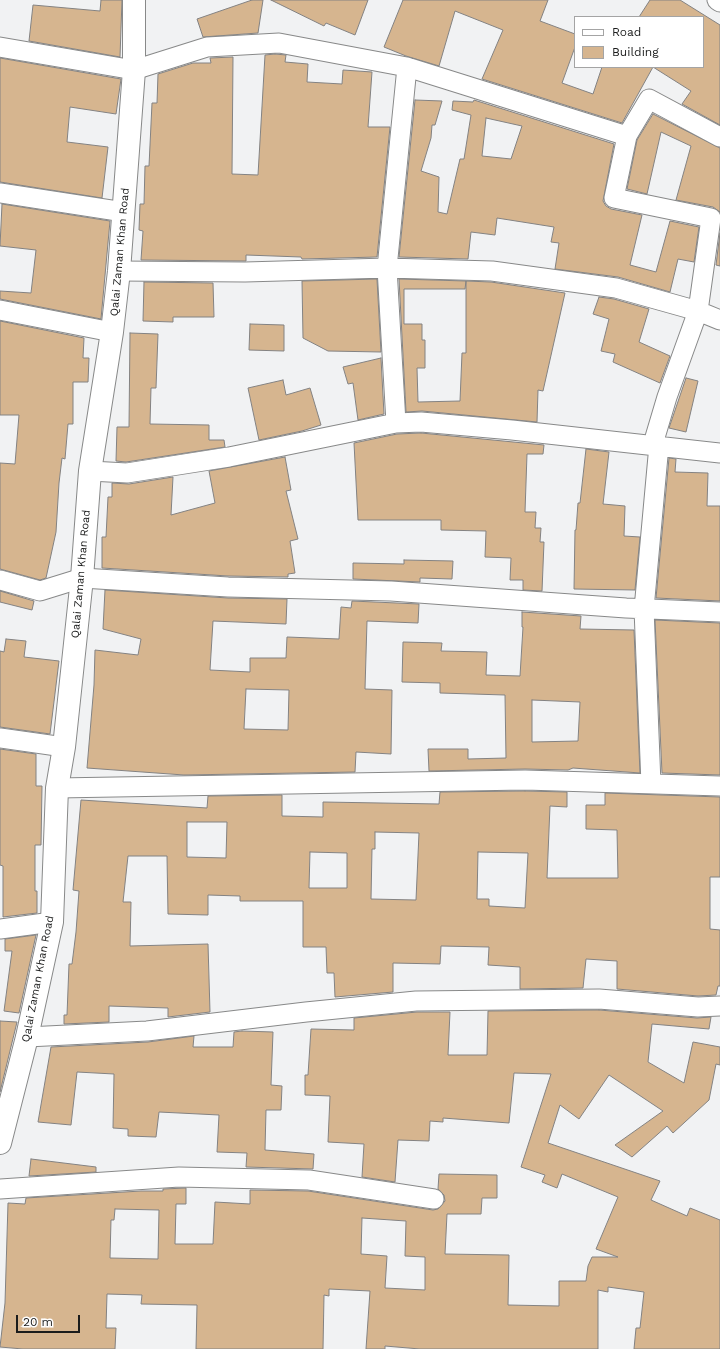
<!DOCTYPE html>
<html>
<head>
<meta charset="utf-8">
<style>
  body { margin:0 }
  #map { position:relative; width:720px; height:1349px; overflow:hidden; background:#f1f2f3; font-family:"Work Sans",sans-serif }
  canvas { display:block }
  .legend { position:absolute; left:574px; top:16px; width:130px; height:52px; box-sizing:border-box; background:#fff; border:1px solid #a4a4a4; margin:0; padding:5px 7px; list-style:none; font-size:12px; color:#1b1c1c }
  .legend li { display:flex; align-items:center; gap:8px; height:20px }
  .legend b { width:20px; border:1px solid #a4a4a4 }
  .scale { position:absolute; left:16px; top:1315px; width:64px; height:18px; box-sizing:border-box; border:2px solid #1b1c1c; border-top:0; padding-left:5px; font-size:12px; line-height:14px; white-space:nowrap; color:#1b1c1c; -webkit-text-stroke:3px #fff; paint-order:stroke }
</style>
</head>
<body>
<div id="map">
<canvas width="720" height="1349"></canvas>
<ul class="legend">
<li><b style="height:5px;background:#fff"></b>Road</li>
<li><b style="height:11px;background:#d6b58f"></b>Building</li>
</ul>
<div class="scale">20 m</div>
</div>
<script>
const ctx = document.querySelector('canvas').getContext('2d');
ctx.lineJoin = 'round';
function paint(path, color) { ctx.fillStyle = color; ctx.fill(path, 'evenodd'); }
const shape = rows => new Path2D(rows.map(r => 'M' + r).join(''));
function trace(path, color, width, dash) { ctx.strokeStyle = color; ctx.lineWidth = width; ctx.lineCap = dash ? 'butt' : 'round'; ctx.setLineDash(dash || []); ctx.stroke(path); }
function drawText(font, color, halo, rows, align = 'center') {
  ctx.font = font + ' "Work Sans",sans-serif'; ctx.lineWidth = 3; ctx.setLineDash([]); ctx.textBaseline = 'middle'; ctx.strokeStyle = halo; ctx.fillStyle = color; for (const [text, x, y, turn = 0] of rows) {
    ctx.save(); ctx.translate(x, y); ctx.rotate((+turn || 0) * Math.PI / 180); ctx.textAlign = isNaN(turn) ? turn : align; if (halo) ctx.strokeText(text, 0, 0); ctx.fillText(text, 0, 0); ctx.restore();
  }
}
const building = shape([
  [101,0,122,0,120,57,29,41,33,5,100,11,101,0],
  [252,0,263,0,258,33,203,37,197,19,252,0],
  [271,0,368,0,355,35,326,23,324,26,271,0],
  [403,0,548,0,540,21,575,34,575,47,562,83,593,94,602,67,703,67,703,17,639,17,650,0,680,0,720,25,720,125,682,104,691,91,653,67,622,123,482,79,503,30,455,11,439,66,406,56,384,47,403,0],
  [275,54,286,55,285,62,308,64,307,82,342,84,343,70,372,72,368,127,390,127,377,257,302,259,301,257,246,255,246,261,141,260,143,231,139,230,140,204,144,204,145,166,149,166,152,103,157,103,158,74,193,63,211,63,210,58,233,57,232,174,258,175,265,55,275,54],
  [0,58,121,79,116,114,70,107,67,142,108,147,102,198,0,182,0,58],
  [415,100,442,101,435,125,432,125,431,138,421,171,439,177,438,212,447,214,460,159,464,159,471,115,452,110,453,101,473,102,474,100,614,144,603,201,606,206,611,209,642,215,630,265,656,272,670,221,699,227,694,262,678,259,670,292,618,277,555,269,559,243,551,242,554,227,497,218,495,235,471,232,468,259,399,257,415,100],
  [486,118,522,126,511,159,482,156,486,118],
  [653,114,720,148,720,212,713,207,676,200,691,146,661,132,647,194,627,189,637,140,653,114],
  [2,204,110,221,101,319,0,299,0,291,31,293,36,250,0,246,2,204],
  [720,233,720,266,716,265,720,233],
  [377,279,381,352,328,351,303,338,302,281,377,279],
  [399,279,466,281,465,289,404,289,404,324,422,324,422,340,425,340,425,368,417,368,418,402,460,401,462,353,466,353,466,281,491,282,565,293,543,391,538,390,537,422,422,411,406,412,399,279],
  [144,282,213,283,214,317,173,317,173,322,143,321,144,282],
  [599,297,614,299,649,309,639,342,670,356,660,383,613,362,615,354,601,351,609,319,593,314,599,297],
  [0,321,84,338,83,358,89,358,88,382,73,382,73,424,68,424,65,459,62,458,59,483,56,532,46,578,40,580,0,569,0,463,15,464,19,415,0,415,0,321],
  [250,324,284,325,284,351,249,350,250,324],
  [130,333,158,334,156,388,151,388,150,424,209,425,209,440,224,440,225,447,126,462,116,461,117,427,129,427,130,333],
  [381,358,384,414,358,420,353,383,348,384,343,367,381,358],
  [686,378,698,381,686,432,669,428,686,378],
  [283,380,286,395,310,388,321,425,302,431,259,440,248,388,283,380],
  [421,433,544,445,543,454,527,454,525,512,536,512,535,528,541,528,540,542,544,542,542,591,523,590,523,580,510,580,511,558,485,557,486,531,441,530,441,520,358,520,354,443,397,434,421,433],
  [586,449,609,452,603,504,625,506,624,536,640,537,635,590,574,589,575,530,576,530,578,503,580,503,586,449],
  [285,457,291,490,286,491,298,539,290,541,295,573,288,574,288,577,228,576,102,568,102,537,106,537,108,497,112,497,112,483,129,484,173,477,171,515,215,503,209,471,285,457],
  [669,458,676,459,675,472,708,473,707,506,720,506,720,601,656,598,669,458],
  [404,560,453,561,452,579,420,578,420,582,353,579,353,563,404,564,404,560],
  [105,590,228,598,287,599,286,624,213,621,210,670,250,672,250,658,286,658,287,637,339,639,341,607,351,608,352,601,419,604,418,623,367,621,365,689,392,690,391,754,356,752,355,772,184,775,87,768,94,685,95,650,138,655,141,639,103,629,105,590],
  [246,689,289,690,288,730,244,729,246,689],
  [0,591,34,601,32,610,0,602,0,591],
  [522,612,581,616,580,629,634,630,640,773,573,768,568,770,525,769,429,771,428,749,468,749,468,759,506,758,505,695,440,693,440,683,402,682,403,642,442,643,441,651,487,652,486,675,520,676,523,627,522,627,522,612],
  [532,700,580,702,578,741,532,742,532,700],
  [655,620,720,623,720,775,662,773,655,620],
  [6,639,26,641,24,657,59,661,50,734,0,727,0,651,4,652,6,639],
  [0,749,36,754,36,786,42,786,41,845,35,845,35,891,37,891,37,913,3,917,3,866,0,865,0,749],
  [525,791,567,792,567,807,550,806,547,878,618,878,617,830,586,829,586,805,605,805,605,793,720,797,720,877,710,877,710,929,720,930,720,986,718,986,716,995,698,996,617,989,617,961,586,959,583,988,520,989,520,967,488,965,489,947,441,946,440,964,393,963,393,992,335,997,334,973,327,973,326,947,303,947,303,901,240,901,240,896,208,895,208,915,168,914,167,856,128,856,123,902,131,902,130,946,208,944,210,1012,168,1017,168,1008,109,1006,109,1022,64,1024,64,1015,67,1015,69,964,72,964,76,932,79,891,73,890,81,800,207,808,208,796,282,795,282,816,323,817,323,802,439,804,440,792,525,791],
  [187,822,227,822,226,858,187,857,187,822],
  [375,832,419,833,416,900,371,899,372,849,375,849,375,832],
  [310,852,347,853,347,888,309,888,310,852],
  [478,852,528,853,525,908,489,906,489,899,477,899,478,852],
  [36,935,19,1013,4,1011,12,951,5,951,5,939,36,935],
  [599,1010,697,1018,711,1017,709,1029,652,1024,648,1062,684,1083,693,1042,720,1047,720,1065,716,1064,709,1100,673,1133,667,1126,632,1157,615,1145,663,1111,609,1075,579,1119,560,1105,548,1143,660,1181,651,1200,687,1216,690,1208,720,1220,720,1349,634,1349,636,1328,640,1328,644,1292,608,1287,608,1292,598,1290,598,1349,420,1349,385,1346,385,1349,366,1349,370,1291,329,1289,329,1296,324,1295,323,1349,196,1349,197,1305,141,1304,142,1295,107,1294,106,1328,116,1328,115,1349,23,1349,0,1347,5,1303,8,1203,25,1204,26,1198,141,1191,163,1191,163,1189,186,1188,186,1204,176,1204,175,1244,213,1244,215,1202,250,1204,250,1190,308,1191,433,1210,438,1209,445,1201,444,1195,438,1189,439,1174,497,1175,497,1198,482,1198,481,1214,447,1214,445,1254,509,1255,508,1305,559,1306,559,1281,586,1281,588,1266,592,1257,618,1257,596,1249,618,1197,562,1174,557,1188,542,1182,545,1175,521,1167,551,1074,514,1073,509,1123,443,1118,443,1122,430,1121,429,1141,398,1140,395,1182,362,1177,364,1144,328,1142,330,1096,305,1095,305,1075,308,1075,311,1029,354,1030,354,1018,417,1012,450,1012,448,1055,487,1055,488,1011,599,1010],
  [115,1209,159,1210,158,1259,110,1258,111,1220,114,1220,115,1209],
  [362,1218,406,1221,405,1256,425,1257,425,1290,385,1288,387,1256,361,1254,362,1218],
  [0,1021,17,1022,0,1092,0,1021],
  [242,1031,273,1032,271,1085,282,1086,281,1110,266,1110,265,1150,314,1154,313,1169,246,1167,247,1153,217,1152,219,1115,159,1112,156,1137,128,1136,128,1129,113,1128,114,1074,77,1072,71,1125,38,1122,51,1047,148,1042,194,1036,193,1047,233,1047,234,1032,242,1031],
  [31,1159,96,1167,96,1172,29,1176,31,1159]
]);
paint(building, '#d6b58f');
trace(building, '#838282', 1);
const minor = shape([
  [717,0,720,2],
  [0,47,134,70,207,47,279,43,407,67,627,136],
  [0,193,124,212],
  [119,271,245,272,387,268,492,271,616,288,698,311,720,320],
  [0,310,112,332],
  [396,423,387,268,407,67],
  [653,444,667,397,698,311,711,218,614,198,627,136,649,99,720,137],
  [90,471,127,473,229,457,396,423,421,422,512,430,720,453],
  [0,580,40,591,82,578,228,587,391,591,626,608,720,612],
  [0,738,64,747],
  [651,784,644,609,659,445],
  [57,788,525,780,720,786],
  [0,929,52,922],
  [27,1037,147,1031,306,1012,416,1001,599,999,698,1007,720,1006],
  [0,1189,179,1177,309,1180,434,1199]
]);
const tertiary = shape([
  [0,1143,27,1037,52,922,57,788,64,747,82,578,90,471,112,332,119,271,134,70,134,0]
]);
trace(minor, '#888989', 21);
trace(tertiary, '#888989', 24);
trace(minor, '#fff', 19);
trace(tertiary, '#fff', 22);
drawText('11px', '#1b1c1c', '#fff', [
  ["Qalai Zaman Khan Road",120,252,-85],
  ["Qalai Zaman Khan Road",81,574,-85],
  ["Qalai Zaman Khan Road",38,979,-79]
]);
</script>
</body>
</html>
